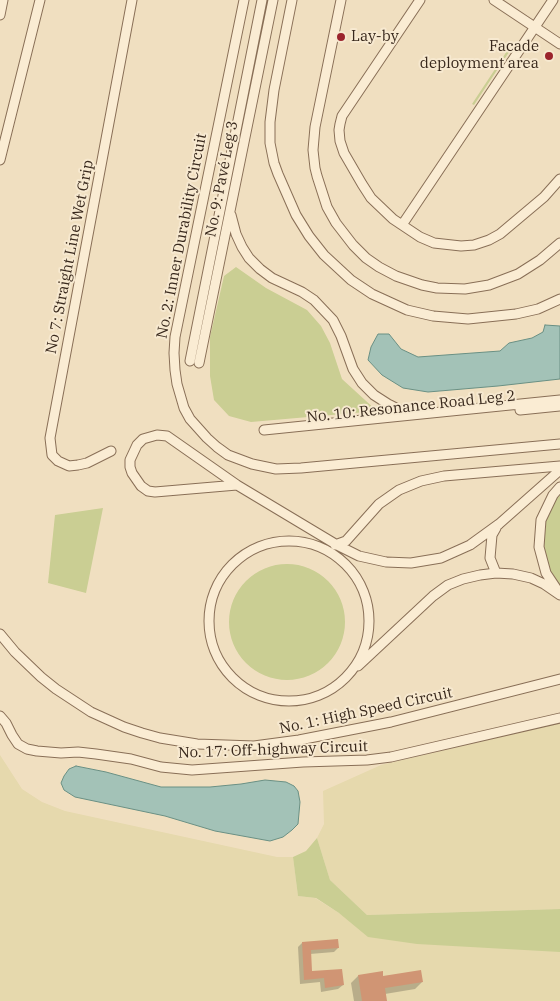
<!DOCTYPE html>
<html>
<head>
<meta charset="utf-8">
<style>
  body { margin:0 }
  canvas { display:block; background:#f0dfc0 }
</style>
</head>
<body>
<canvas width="560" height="1001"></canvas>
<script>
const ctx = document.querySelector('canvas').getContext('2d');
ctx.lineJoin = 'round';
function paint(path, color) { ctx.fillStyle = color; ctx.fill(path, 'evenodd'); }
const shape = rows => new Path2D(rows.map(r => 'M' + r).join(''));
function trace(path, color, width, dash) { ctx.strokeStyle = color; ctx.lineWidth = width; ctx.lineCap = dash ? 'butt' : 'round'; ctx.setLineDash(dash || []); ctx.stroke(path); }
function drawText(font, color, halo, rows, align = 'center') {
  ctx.font = font + ' "IBM Plex Serif",serif'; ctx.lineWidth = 4; ctx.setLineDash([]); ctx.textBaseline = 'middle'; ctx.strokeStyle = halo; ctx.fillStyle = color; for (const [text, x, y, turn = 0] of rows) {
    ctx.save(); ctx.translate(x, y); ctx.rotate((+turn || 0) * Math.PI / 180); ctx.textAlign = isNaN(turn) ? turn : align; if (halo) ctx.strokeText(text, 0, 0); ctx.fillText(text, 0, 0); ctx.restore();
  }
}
paint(shape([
  [560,723,560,909,367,915,330,880,317,838,324,824,323,791,381,765],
  [0,755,22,789,42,802,65,811,277,857,293,857,298,896,315,898,339,913,560,951,560,1001,0,1001]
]), '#e6d9ad');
paint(shape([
  [509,48,511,49,474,105,472,104],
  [236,267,266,288,307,310,321,326,330,343,342,379,377,411,251,422,229,416,214,400,210,376,210,337,224,276],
  [560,495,560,585,550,571,544,546,546,521,557,498],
  [103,508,86,593,48,583,55,515],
  '229 622a58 58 0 1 1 116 0a58 58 0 1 1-116 0Z',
  [317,838,330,880,367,915,560,909,560,952,417,944,368,937,339,913,316,898,298,896,293,857,306,851]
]), '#cace93');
const water = shape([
  [545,325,560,326,560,379,498,386,428,392,403,388,382,375,368,360,371,347,378,334,389,334,401,349,418,357,500,351,509,343,532,338,543,332,545,325],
  [76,766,106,772,161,787,210,787,241,784,265,780,286,782,294,786,298,791,300,802,298,824,292,830,283,837,270,841,215,831,165,816,75,797,64,790,61,783,64,776,69,769,76,766]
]);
paint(water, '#a3c2b7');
trace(water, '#6a9084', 1);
paint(shape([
  [302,943,338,948,334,952,310,954,311,972,343,985,338,989,321,992,320,982,300,984,298,947],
  [358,976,382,977,422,982,415,989,385,994,386,1001,354,1001,351,983]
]), '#0003');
paint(shape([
  [338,939,339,948,311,950,312,971,342,969,344,985,325,988,324,978,304,980,302,942],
  [421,970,423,982,385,988,387,1001,362,1001,358,975,383,971,383,976]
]), '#d09574');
const minor = shape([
  [244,0,175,337,174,353,175,370,177,384,184,408,190,419,207,438,217,447,228,455,252,464,276,469,301,468,560,444],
  [292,0,274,90,270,122,270,143,274,163,278,174,296,215,309,236,324,255,351,280,372,294,407,310,433,316,468,319,516,314,538,309,560,299],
  [341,0,315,127,313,150,315,168,317,176,327,207,336,223,353,245,366,258,379,267,396,276,422,285,437,288,465,289,489,285,518,274,540,260,560,243],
  [420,0,342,116,340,124,339,130,340,141,344,153,362,184,371,198,393,219,420,237,434,243,461,246,474,245,489,240,500,234,544,197,560,179],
  [494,0,560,44],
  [0,15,3,0],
  [0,160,40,0],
  [231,215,236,234,242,247,249,258,260,269,272,278,302,292,314,300,333,320,341,336,353,369,362,383,374,395,388,404,400,410,412,413],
  [402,225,553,0],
  [190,361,262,0],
  [199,363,273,0],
  [520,410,560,406],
  [264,430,560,400],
  [111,451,87,463,78,465,69,466,58,461,52,455,50,438,132,0],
  [237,485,155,492,148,491,141,486,132,473,130,467,130,460,137,445,143,439,157,435,167,436,237,485,337,545,359,556,386,562,411,563,441,558,470,545,499,524,560,470],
  [496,528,492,535,490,558,496,573],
  '209 621a80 80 0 1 1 160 0a80 80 0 1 1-160 0Z',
  [335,545,346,541,379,504,399,490,421,481,444,476,560,466],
  [558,591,546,573,539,547,541,520,553,495,560,487],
  [0,634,15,652,41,677,56,689,91,712,124,727,142,733,160,738,197,744,254,746,299,740,391,722,560,679],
  [358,666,433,596,448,585,463,579,480,575,496,573,513,574,531,578,544,584,560,595],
  [0,716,6,723,12,735,18,744,27,749,37,751,61,753,78,752,96,754,131,759,161,767,192,770,303,762,367,760,391,757,560,718]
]);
trace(minor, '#896f57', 11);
trace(minor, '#faecd3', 9);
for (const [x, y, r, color] of [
  [341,37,5,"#9b242c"],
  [549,56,5,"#9b242c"]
]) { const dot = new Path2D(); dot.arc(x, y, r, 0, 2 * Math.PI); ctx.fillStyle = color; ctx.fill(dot); trace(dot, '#f7e9d0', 2); }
drawText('15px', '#38281c', '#f7e9d0', [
  ["Lay-by",351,37],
  ["Facade",539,47,"right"],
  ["deployment area",539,64,"right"]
], 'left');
drawText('15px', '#38281c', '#f7e9d0', [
  ["No. 9: Pavé Leg 3",222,179,-79],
  ["No. 2: Inner Durability Circuit",182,236,-79],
  ["No 7: Straight Line Wet Grip",70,257,-79],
  ["No. 10: Resonance Road Leg 2",411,407,-6],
  ["No. 1: High Speed Circuit",366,711,-12],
  ["No. 17: Off-highway Circuit",273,750,-2]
]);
</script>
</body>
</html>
